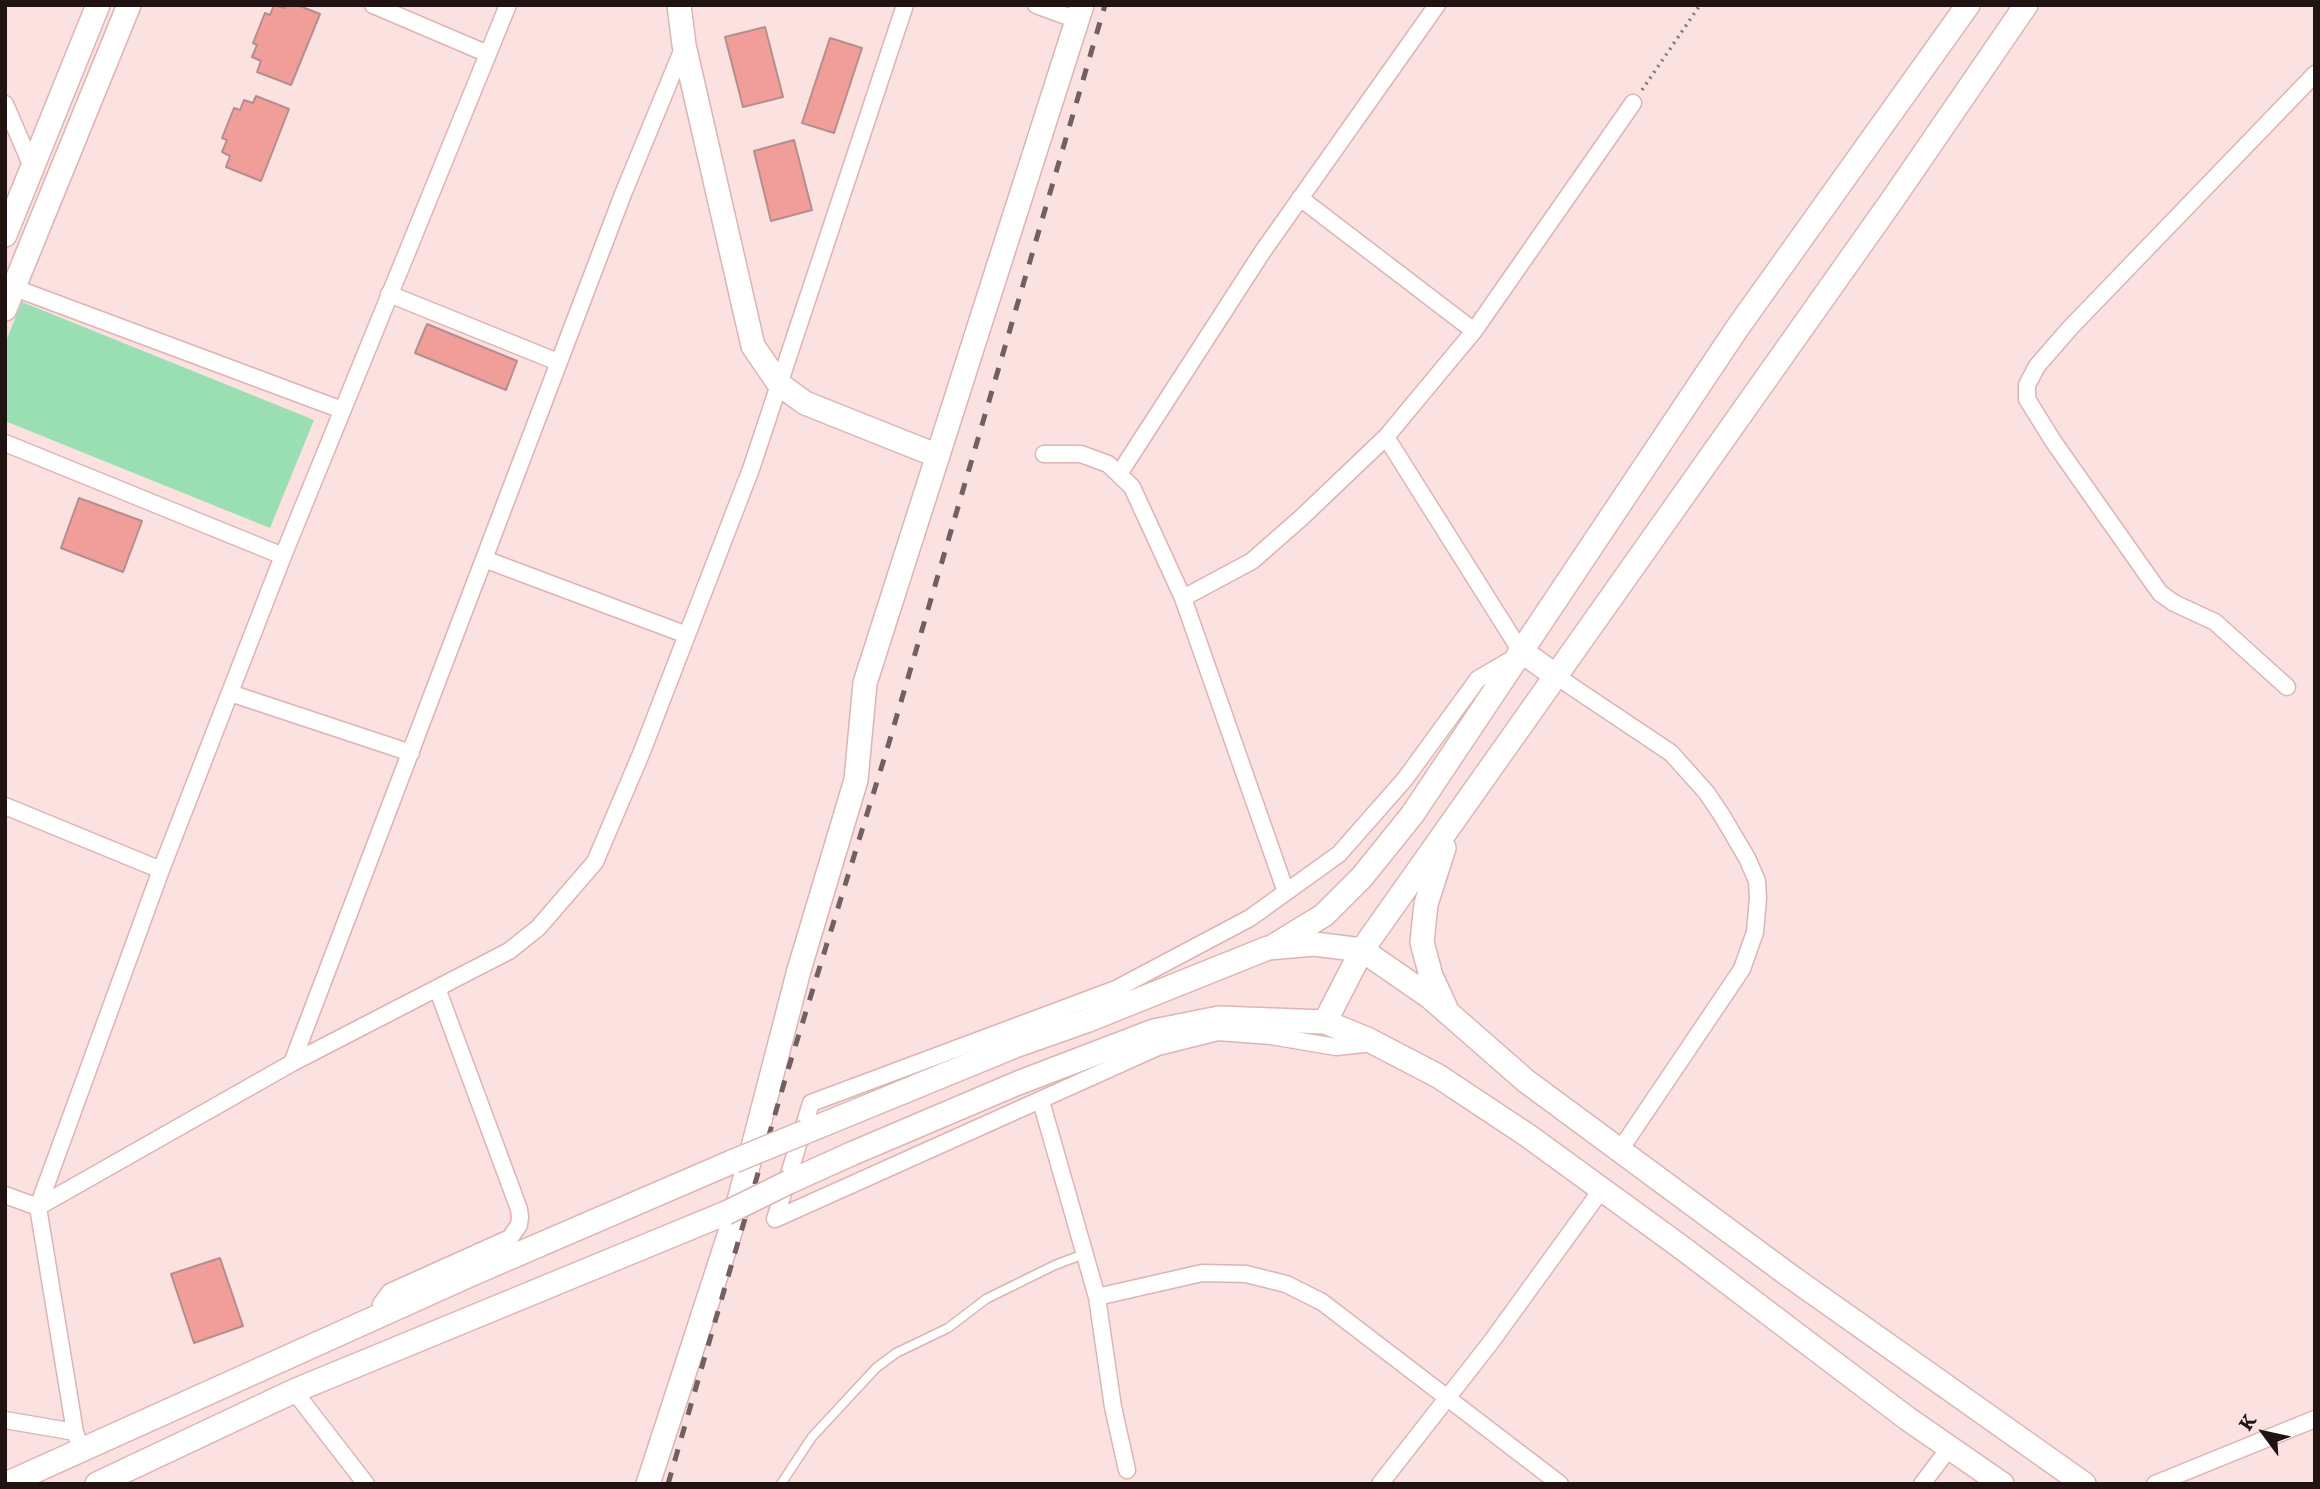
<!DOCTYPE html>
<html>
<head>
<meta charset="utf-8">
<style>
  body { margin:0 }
  #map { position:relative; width:2320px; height:1489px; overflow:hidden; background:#fbe1e0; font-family:Literata,serif }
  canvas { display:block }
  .frame { position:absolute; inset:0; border:7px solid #221313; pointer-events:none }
  .north { position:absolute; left:2229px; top:1398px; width:70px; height:70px; -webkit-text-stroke:5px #fbe1e0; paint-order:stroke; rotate:303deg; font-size:19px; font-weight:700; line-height:28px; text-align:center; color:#221313 }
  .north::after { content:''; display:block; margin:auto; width:24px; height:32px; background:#221313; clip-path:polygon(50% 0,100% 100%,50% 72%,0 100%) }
</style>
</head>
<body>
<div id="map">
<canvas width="2320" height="1489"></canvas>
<div class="frame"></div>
<div class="north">K</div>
</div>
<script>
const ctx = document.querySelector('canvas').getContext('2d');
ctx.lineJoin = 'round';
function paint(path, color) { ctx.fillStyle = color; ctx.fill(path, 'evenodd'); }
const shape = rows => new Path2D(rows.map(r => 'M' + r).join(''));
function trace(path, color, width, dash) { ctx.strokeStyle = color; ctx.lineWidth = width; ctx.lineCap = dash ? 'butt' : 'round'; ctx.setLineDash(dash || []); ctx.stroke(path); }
paint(shape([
  [22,302,314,420,270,528,5,421,5,343]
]), '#9adfb3');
const building = shape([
  [274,5,284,8,285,5,297,5,320,14,291,85,257,72,261,61,252,57,257,45,253,43,265,13,270,15,274,5],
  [765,27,783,97,743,107,725,37,765,27],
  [830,38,862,48,834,133,802,123,830,38],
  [256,96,289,109,261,181,226,167,230,156,222,152,227,140,222,138,234,108,240,110,244,100,253,103,256,96],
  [794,140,812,210,771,221,754,151,794,140],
  [427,324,517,361,506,390,415,353,427,324],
  [79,498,142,521,123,572,61,548,79,498],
  [220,1258,243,1326,194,1343,171,1274,220,1258]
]);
paint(building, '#f19e9b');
trace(building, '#b58e8c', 2);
const lane = shape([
  [781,1484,812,1437,876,1368,896,1353,948,1328,986,1299,1055,1265,1084,1254]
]);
const street = shape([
  [373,5,488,54],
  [1036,5,1077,20],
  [5,104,33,169],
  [1300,198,1474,331],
  [15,288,342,410],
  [389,294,558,362],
  [1386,437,1520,650],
  [5,443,283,556],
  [1044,454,1081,454,1108,464,1132,487,1183,598,1286,892],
  [1119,474,1263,251,1437,5],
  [484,559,687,635],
  [1183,598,1252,561,1301,518,1386,437,1474,331,1633,103],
  [1556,676,1671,753,1706,792,1721,814,1747,858,1757,881,1758,898,1755,932,1742,969,1620,1150],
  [2287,687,2215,622,2174,603,2160,593,2053,441,2027,399,2027,385,2037,366,2070,328,2315,74],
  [230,693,411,753],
  [5,806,161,870],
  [1373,1043,1336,1047,1271,1036,1218,1032,1158,1047,775,1219,811,1103,1116,989,1250,918,1339,854,1405,779,1478,679,1514,658],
  [292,1063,623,194,684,46],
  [1041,1101,1097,1297,1113,1407,1127,1470],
  [5,1195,38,1207,292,1063,509,951,538,928,595,862,641,754,751,469,905,5],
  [1097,1297,1202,1273,1246,1274,1286,1284,1322,1302,1560,1484],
  [381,1315,381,1304,390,1292,510,1238,519,1225,520,1217,519,1209,437,988],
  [294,1391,366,1484],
  [5,1420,75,1432],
  [81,1449,75,1432,38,1207,161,870,283,556,508,5],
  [1380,1484,1491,1342,1602,1189],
  [1922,1484,1950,1447],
  [2155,1484,2315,1419]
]);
const secondary = shape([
  [679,5,684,45,753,346,779,384,805,403,938,456],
  [5,235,98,5],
  [5,309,129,5],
  [1520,650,1556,676],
  [1444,848,1426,904,1422,942,1431,976,1445,1006],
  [1275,945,1324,915,1362,877,1412,815,1738,327,1968,5],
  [1325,1022,1362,950,1893,199,2026,5],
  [805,1132,1015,1046,1086,1021,1268,948,1314,944,1362,950,1430,997,1526,1081,1790,1276,2084,1484],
  [789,1182,851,1154,1018,1083,1154,1031,1219,1018,1325,1022,1367,1039,1438,1076,1527,1135,1681,1247,1908,1419,2002,1484],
  [6,1484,472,1274,734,1161],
  [97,1484,294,1391,726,1213],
  [648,1484,734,1220,799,970,856,780,865,683,1082,5]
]);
trace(lane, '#ddb4b2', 11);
trace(street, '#ddb4b2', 19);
trace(secondary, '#ddb4b2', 26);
trace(shape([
  [1642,90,1700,5]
]), '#887474', 3.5, [2, 5]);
trace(lane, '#fff', 8);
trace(street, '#fff', 16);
trace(secondary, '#fff', 23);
trace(shape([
  [668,1484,787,1073,888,746,1105,5]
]), '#725f5e', 5, [12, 12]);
const secondaryBridge = shape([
  [734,1161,805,1132],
  [726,1213,789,1182]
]);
trace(secondaryBridge, '#ddb4b2', 26, []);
trace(secondaryBridge, '#fff', 23);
</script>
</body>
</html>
